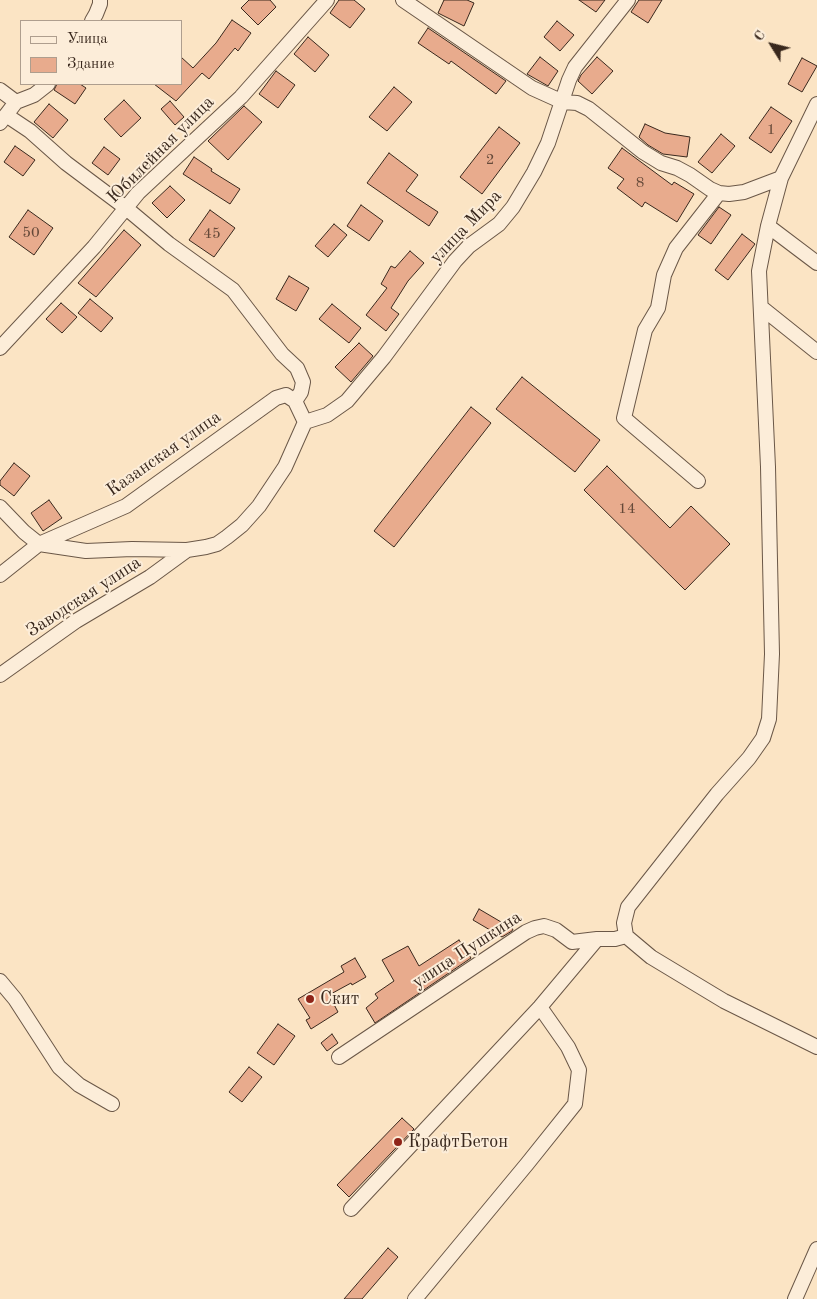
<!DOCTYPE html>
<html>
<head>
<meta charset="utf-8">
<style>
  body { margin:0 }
  #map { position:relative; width:817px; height:1299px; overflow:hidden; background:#fbe4c4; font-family:"Old Standard TT",serif }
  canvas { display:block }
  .legend { position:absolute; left:20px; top:20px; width:162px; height:65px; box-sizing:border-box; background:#fcedd9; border:1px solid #ae9e8e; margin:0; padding:6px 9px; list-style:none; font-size:15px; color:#39281d }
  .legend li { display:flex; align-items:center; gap:10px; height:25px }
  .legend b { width:25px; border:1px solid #ae9e8e }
  .north { position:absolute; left:747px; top:20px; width:50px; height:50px; -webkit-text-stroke:4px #fcedd9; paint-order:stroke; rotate:306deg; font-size:14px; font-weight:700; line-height:20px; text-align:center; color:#39281d }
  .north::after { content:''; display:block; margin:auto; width:18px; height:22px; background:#39281d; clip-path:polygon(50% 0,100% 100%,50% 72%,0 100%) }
</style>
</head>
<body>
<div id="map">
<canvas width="817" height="1299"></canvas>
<ul class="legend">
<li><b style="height:6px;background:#fcedd9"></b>Улица</li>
<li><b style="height:14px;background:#e8ab8d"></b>Здание</li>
</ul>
<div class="north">С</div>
</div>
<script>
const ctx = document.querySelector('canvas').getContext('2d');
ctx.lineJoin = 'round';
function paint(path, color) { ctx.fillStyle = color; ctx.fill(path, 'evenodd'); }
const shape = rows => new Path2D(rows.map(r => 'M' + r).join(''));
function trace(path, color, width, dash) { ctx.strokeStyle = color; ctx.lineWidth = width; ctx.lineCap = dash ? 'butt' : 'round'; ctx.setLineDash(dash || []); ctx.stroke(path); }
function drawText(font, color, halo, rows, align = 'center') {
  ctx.font = font + ' "Old Standard TT",serif'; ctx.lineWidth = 4; ctx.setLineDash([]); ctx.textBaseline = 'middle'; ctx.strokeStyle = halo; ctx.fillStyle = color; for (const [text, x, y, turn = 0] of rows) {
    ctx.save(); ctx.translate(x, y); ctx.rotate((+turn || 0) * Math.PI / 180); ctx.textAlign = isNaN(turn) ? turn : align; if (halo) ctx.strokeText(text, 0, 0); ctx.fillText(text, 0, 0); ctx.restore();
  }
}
const building = shape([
  [249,0,270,0,276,7,258,25,241,8,249,0],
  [339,0,354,0,365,9,350,28,330,13,339,0],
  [444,0,467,0,474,3,464,26,438,13,444,0],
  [579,0,605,0,596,12,579,0],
  [639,0,662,0,648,23,631,12,639,0],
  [232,20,251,33,238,51,235,48,209,79,202,73,176,101,154,84,181,84,181,57,193,68,216,43,232,20],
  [557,21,574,35,560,51,544,37,557,21],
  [428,28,506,81,496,94,451,61,449,64,418,43,428,28],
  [308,37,329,55,315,72,294,54,308,37],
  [540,57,558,71,548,86,527,74,540,57],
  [597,57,613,71,592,94,578,81,581,75,597,57],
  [802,58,817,66,802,92,788,84,802,58],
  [276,71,295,85,278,108,259,94,276,71],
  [57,84,80,84,86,88,75,104,54,90,57,84],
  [394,87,412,102,387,131,369,117,394,87],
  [124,100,141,118,121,137,104,119,124,100],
  [170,101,184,117,175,125,161,109,170,101],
  [49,104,68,120,53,138,34,122,49,104],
  [244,106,262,122,228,160,208,141,244,106],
  [771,107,792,121,771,153,749,138,771,107],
  [645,124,665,133,690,137,687,157,663,154,648,145,639,137,645,124],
  [499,127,520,143,482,194,460,177,499,127],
  [721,134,735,146,712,173,698,162,721,134],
  [15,146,35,160,23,176,4,162,15,146],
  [104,147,120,159,108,175,92,163,104,147],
  [622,148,672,185,674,182,694,194,677,222,645,202,642,207,617,188,624,179,608,168,622,148],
  [389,153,418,175,406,191,438,212,429,226,367,183,389,153],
  [194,157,212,169,211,171,240,189,230,204,183,174,194,157],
  [170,186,185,200,167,218,152,203,170,186],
  [361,205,383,221,369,241,347,226,361,205],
  [719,207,731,215,711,244,698,235,719,207],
  [28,210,53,228,34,255,9,237,28,210],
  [210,210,235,228,214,257,189,240,210,210],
  [334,224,347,235,328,257,315,246,334,224],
  [124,230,141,245,96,297,78,283,124,230],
  [742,234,755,244,728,280,715,270,742,234],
  [410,251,424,263,408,281,391,308,399,314,386,331,366,315,387,288,381,284,391,266,395,268,410,251],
  [289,276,309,288,296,311,276,299,289,276],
  [90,299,113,318,101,332,78,313,90,299],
  [61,303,77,317,62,333,46,319,61,303],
  [332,304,361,328,349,343,319,319,332,304],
  [359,343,373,356,351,382,335,367,359,343],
  [522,377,600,440,575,472,496,409,522,377],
  [471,407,491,423,394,547,374,531,471,407],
  [14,463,30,476,14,496,0,485,0,481,14,463],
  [607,466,670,528,691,506,730,544,685,590,584,490,607,466],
  [49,500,62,518,43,531,31,513,49,500],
  [479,909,513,929,512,931,502,937,473,920,479,909],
  [459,940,471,958,375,1023,366,1008,378,998,375,994,394,981,382,960,408,946,419,966,459,940],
  [355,958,366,977,352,985,351,983,329,995,338,1012,311,1029,306,1020,310,1018,298,999,344,972,341,966,355,958],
  [278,1024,295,1036,274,1065,257,1053,278,1024],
  [332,1034,338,1043,327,1051,321,1043,332,1034],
  [249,1067,262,1077,242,1102,229,1092,249,1067],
  [402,1118,414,1129,349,1197,337,1185,402,1118],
  [388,1248,398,1257,362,1299,344,1299,388,1248]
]);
paint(building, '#e8ab8d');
trace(building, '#39281d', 1);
const minor = shape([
  [403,0,532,88,563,102,577,103,589,109,643,152,661,163,677,168,690,175,710,189,719,193,729,194,744,192,781,178],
  [92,21,96,14,100,4,100,0],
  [0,90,16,102],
  [817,104,781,178,768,226,759,271,768,467,772,654,769,719,763,738,749,758,717,794,628,907,624,923,626,936,651,957,724,1001,817,1047],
  [0,123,16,102,34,95,48,84],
  [768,226,817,263],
  [762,308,817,352],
  [0,348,94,247,138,193,241,97,327,0],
  [305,422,327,415,347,401,384,357,455,261,469,246,499,224,513,207,534,172,548,143,569,80,575,67,628,0],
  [698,481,624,418,645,330,658,308,664,275,676,248,719,193],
  [0,507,24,532,39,544,86,551,132,549,187,550,206,547,217,544,227,537,242,525,259,506,285,467,305,422,295,401,301,392,303,382,297,368,282,354,233,290,169,244,126,208,66,163,30,131,6,115],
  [0,575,39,544,126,506,276,398,286,395,295,401],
  [0,675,76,621,150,577,187,550],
  [0,981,15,999,59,1067,79,1085,112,1104],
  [339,1057,526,932,535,928,544,926,556,930,572,942,597,939,615,939,626,936],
  [351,1209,540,1007,597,939],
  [415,1299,527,1164,575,1104,579,1070,568,1047,540,1007],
  [795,1299,817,1249]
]);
trace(minor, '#6a5747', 16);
trace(minor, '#fcedd9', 14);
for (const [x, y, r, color] of [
  [310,999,5,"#8f2418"],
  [398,1142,5,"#8f2418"]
]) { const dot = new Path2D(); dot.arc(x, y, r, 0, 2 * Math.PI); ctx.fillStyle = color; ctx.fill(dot); trace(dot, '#fcedd9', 2); }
drawText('15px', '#654939', null, [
  ["1",771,130],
  ["2",490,160],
  ["8",640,183],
  ["50",31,233],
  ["45",212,234],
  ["14",627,509]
]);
drawText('18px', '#39281d', '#fcedd9', [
  ["Юбилейная улица",161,150,-45],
  ["улица Мира",466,227,-46],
  ["Казанская улица",164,454,-35],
  ["Заводская улица",84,597,-33],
  ["улица Пушкина",467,950,-33]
]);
drawText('18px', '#39281d', '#fcedd9', [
  ["Скит",320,999],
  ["КрафтБетон",408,1142]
], 'left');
</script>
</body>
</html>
